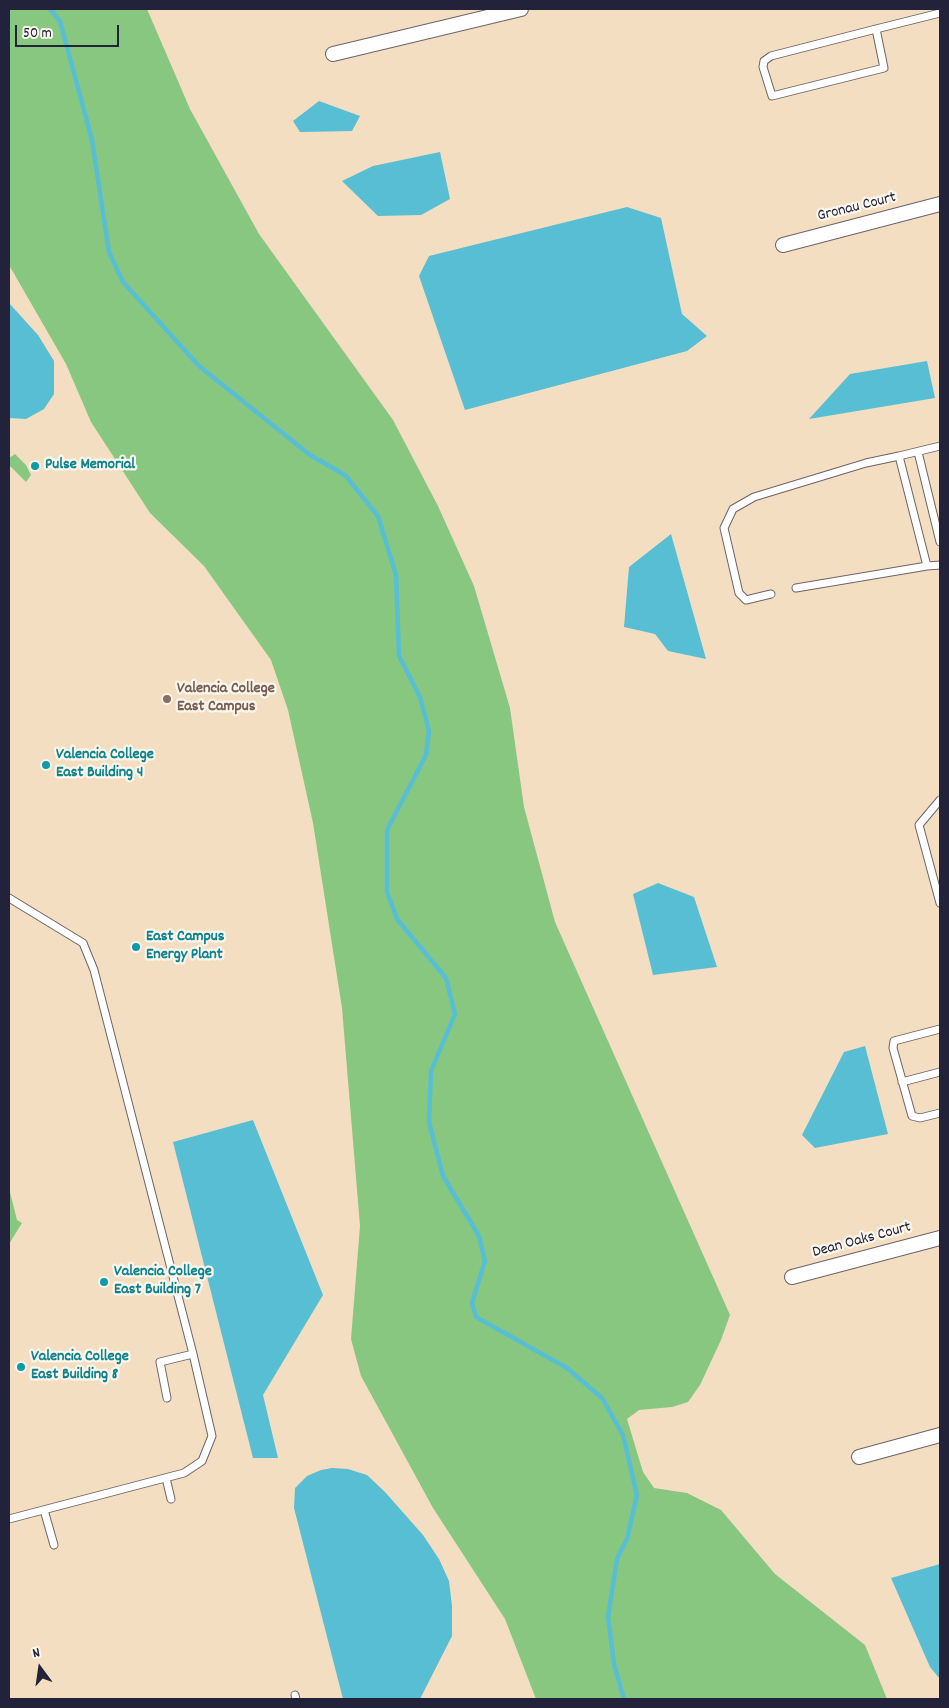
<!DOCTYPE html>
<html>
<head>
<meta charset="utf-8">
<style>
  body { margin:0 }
  #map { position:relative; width:949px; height:1708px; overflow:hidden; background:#f4dec1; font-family:Dekko,sans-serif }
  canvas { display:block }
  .frame { position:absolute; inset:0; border:10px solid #22223b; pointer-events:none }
  .north { position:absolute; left:15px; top:1643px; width:50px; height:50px; -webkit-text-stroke:4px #fbf7ec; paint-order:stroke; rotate:346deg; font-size:14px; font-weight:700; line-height:20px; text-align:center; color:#22223b }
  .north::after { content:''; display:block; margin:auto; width:18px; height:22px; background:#22223b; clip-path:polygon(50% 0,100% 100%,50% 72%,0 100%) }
  .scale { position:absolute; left:15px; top:25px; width:104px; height:22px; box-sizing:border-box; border:2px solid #22223b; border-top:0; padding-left:6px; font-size:15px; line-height:18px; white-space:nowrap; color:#22223b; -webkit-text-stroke:4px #fbf7ec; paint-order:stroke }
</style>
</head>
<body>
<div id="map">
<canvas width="949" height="1708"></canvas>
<div class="frame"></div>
<div class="north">N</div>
<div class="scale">50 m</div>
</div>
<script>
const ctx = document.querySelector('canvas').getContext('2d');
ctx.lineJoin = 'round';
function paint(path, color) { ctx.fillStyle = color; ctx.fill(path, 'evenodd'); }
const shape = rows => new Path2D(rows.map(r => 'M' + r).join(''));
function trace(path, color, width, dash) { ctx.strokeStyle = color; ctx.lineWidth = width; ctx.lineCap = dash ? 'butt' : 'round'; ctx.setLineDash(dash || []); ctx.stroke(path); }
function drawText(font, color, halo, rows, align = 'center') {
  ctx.font = font + ' Dekko,sans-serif'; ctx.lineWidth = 4.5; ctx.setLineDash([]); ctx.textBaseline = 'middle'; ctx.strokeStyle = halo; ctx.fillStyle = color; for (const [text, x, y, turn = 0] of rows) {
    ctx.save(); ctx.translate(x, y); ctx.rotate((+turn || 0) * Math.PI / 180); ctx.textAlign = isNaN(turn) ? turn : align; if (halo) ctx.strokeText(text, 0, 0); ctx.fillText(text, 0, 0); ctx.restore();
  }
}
paint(shape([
  [9,9,147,9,190,109,259,234,393,420,438,506,474,586,510,708,524,807,555,922,730,1315,721,1340,700,1385,688,1402,672,1407,639,1410,627,1419,643,1472,654,1488,687,1493,721,1510,775,1574,865,1645,887,1699,536,1699,505,1619,433,1508,361,1376,351,1339,360,1226,342,1008,313,823,288,710,271,660,204,566,150,513,91,422,66,364,9,265],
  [15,454,26,465,31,475,26,482,9,465,9,458],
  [9,1188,17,1220,22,1223,9,1244]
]), '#88c77f');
paint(shape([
  [319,101,360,116,352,131,300,132,293,121],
  [440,152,450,199,421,215,378,216,342,181,373,166],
  [627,207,661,218,682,314,707,336,687,351,465,410,419,276,429,256],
  [9,303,38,335,54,361,54,394,44,409,26,419,9,418],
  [927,361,935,398,809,419,850,374],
  [671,534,706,659,668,651,655,634,624,627,629,567],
  [658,883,694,897,717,967,653,975,633,894],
  [865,1046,888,1134,815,1148,802,1135,844,1052],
  [253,1120,323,1295,263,1395,278,1458,253,1458,173,1142],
  [332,1468,348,1469,367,1475,385,1492,423,1535,439,1559,449,1581,452,1606,452,1636,420,1699,343,1699,294,1508,295,1488,307,1476,321,1470],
  [940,1564,940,1679,930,1667,891,1578]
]), '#57bed4');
trace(shape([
  [50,9,60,21,92,140,109,252,123,282,199,366,310,455,345,475,378,516,396,575,399,656,420,697,429,731,426,755,387,830,387,892,397,919,446,978,455,1014,431,1071,429,1122,443,1176,479,1236,485,1261,472,1303,476,1317,567,1368,602,1398,623,1435,637,1495,627,1539,617,1559,608,1617,614,1664,624,1699]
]), '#57bed4', 4.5);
const lane = shape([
  [876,29,884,68,772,96,763,67,764,61,771,56,876,29,940,13],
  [940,446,899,456,927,566,940,565],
  [918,452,940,542],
  [796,588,927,566],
  [771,594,746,600,739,593,724,528,733,509,754,497,866,463,899,456],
  [940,800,919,825,940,903],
  [9,898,83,943,94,970,193,1354,212,1436,202,1461,184,1473,9,1519],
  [940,1029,894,1041,893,1048,912,1116,920,1118,940,1113],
  [902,1082,940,1072],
  [167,1398,160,1362,193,1354],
  [166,1478,171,1499],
  [44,1510,54,1545],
  [295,1695,296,1699]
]);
const street = shape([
  [333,54,521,9],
  [783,245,940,204],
  [792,1277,940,1238],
  [859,1457,940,1435]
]);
trace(lane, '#6c646a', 9);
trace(street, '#6c646a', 16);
trace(lane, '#fff', 7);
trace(street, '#fff', 14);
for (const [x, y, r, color] of [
  [35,466,5,"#0f9aa8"],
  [167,699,5,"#8d6e63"],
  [46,765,5,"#0f9aa8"],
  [136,947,5,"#0f9aa8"],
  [104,1282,5,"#0f9aa8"],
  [21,1367,5,"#0f9aa8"]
]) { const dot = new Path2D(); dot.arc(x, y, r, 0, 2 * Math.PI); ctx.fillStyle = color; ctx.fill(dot); trace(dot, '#fbf7ec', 2); }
drawText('16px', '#22223b', '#fbf7ec', [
  ["Gronau Court",857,208,-14],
  ["Dean Oaks Court",862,1241,-15]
]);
drawText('bold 16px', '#0d838f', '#fbf7ec', [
  ["Pulse Memorial",45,466],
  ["Valencia College",56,756],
  ["East Building 4",56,774],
  ["East Campus",146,938],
  ["Energy Plant",146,956],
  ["Valencia College",114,1273],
  ["East Building 7",114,1291],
  ["Valencia College",31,1358],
  ["East Building 8",31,1376]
], 'left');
drawText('bold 16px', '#785e54', '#fbf7ec', [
  ["Valencia College",177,690],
  ["East Campus",177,708]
], 'left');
</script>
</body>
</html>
